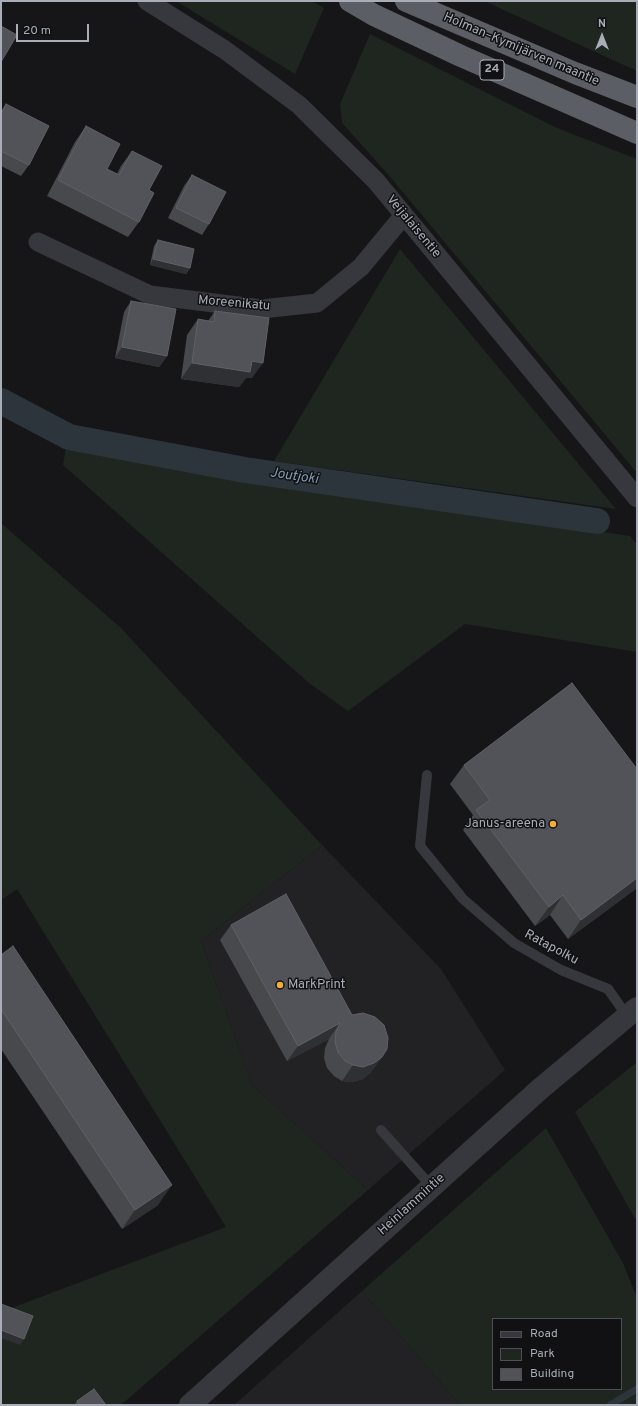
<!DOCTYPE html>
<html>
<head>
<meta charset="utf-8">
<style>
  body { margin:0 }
  #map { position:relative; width:638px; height:1406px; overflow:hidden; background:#161618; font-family:Overpass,sans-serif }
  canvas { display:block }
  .frame { position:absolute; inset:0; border:2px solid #a8adb8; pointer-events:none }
  .legend { position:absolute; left:492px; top:1318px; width:130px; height:72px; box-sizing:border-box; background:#111113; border:1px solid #4d4f55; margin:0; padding:5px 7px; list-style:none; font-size:12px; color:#a8adb8 }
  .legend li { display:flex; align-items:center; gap:8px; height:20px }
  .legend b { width:20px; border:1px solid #4d4f55 }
  .north { position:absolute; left:582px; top:16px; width:40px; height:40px; -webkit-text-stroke:3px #111113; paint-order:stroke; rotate:0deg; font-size:11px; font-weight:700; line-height:16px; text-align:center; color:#a8adb8 }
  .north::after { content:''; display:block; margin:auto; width:14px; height:18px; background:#a8adb8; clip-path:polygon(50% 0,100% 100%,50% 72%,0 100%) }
  .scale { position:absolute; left:16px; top:24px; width:73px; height:18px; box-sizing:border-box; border:2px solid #a8adb8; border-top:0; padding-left:5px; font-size:12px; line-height:14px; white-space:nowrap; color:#a8adb8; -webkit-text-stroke:3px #111113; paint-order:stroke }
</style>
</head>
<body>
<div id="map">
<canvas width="638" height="1406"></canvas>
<div class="frame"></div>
<ul class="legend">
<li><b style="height:5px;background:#37383d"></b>Road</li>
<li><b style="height:11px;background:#1e261f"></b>Park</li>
<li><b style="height:11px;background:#525359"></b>Building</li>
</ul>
<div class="north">N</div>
<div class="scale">20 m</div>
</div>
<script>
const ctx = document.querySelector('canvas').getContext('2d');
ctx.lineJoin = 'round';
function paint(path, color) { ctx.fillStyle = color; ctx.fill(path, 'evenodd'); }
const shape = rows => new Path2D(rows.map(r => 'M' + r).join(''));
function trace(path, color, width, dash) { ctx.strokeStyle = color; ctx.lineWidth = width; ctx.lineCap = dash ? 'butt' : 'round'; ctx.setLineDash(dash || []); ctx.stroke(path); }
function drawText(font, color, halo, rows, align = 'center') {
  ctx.font = font + ' Overpass,sans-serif'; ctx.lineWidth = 3; ctx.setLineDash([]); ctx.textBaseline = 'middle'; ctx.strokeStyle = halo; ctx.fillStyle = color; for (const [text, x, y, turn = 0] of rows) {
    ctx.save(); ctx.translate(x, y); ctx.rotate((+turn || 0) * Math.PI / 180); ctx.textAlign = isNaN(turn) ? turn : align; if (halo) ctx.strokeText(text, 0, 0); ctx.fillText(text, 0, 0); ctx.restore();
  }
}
paint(shape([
  [322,845,441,969,505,1070,368,1190,252,1085,201,941],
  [362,1291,460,1405,234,1405]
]), '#222225');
paint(shape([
  [176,1,312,1,324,8,295,74],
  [484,1,637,1,637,71],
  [370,34,557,128,637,159,637,473,386,172,342,123,340,104],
  [400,249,616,509,274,461],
  [66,448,630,536,637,544,637,652,465,624,348,711,309,683,63,465],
  [1,523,121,628,322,845,201,941,252,1085,368,1190,121,1405,1,1405,1,1312,226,1227,17,889,1,900],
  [637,1062,637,1222,575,1112],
  [546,1128,623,1263,637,1298,637,1405,460,1405,362,1291],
  [493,1319,621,1319,621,1389,493,1389]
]), '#1e261f');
trace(shape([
  [610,1405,637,1389]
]), '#2c353c', 7);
trace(shape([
  [1,401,69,437,245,470,597,521]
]), '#2c353c', 26);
trace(shape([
  [427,775,420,846,463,899,514,943,561,970,608,989,627,1016],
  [381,1130,432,1187]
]), '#37383d', 10);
trace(shape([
  [147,1,225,50,299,105,376,181,637,498],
  [38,242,150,295,262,309,317,303,361,267,404,215]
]), '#37383d', 19);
trace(shape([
  [190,1405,540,1089,637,1008]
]), '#37383d', 22);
trace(shape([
  [350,1,374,15,461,56,637,133],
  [406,1,575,73,637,97]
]), '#5b5e65', 22);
paint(shape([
  [6,104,29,165,21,176,1,166,1,111],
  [86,126,107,169,117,174,121,166,132,151,149,190,139,222,128,237,47,196,75,142],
  [192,175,209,224,202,235,168,218,184,186],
  [158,240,190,268,186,274,150,265,154,246],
  [131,301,167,356,159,367,115,358,124,312],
  [215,311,252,378,246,378,239,387,181,379,187,335,198,319,208,321],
  [464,765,637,888,568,939,550,915,535,926,463,830,473,815,450,784],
  [231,925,352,1015,382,1057,371,1072,363,1079,352,1082,342,1081,334,1076,327,1068,324,1058,325,1048,329,1039,287,1061,220,940],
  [1,955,158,1205,122,1229,1,1049],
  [77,1401,106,1405,74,1405]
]), '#47494d');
paint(shape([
  [153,259,190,268,186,274,150,265],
  [122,347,167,356,159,367,115,358],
  [252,361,263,363,252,378,246,378,239,387,181,379,192,363],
  [637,878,637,888,568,939,581,920],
  [563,895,550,915,535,926,549,907],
  [340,1023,329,1039,287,1061,298,1046],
  [382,1057,371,1072,363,1079,352,1082,342,1081,353,1065],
  [172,1185,158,1205,122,1229,135,1210],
  [1,1330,24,1339,20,1345,1,1338]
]), '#2f3033');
const building = shape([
  [1,26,17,35,1,62,1,26],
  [6,104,49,126,29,165,1,151,1,114,6,104],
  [86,126,120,144,107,169,119,175,132,151,162,166,149,190,154,193,139,222,58,180,86,126],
  [192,175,226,192,209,224,176,208,192,175],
  [158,240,194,249,190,268,153,259,158,240],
  [131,301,176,309,167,356,122,347,131,301],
  [215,311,269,318,263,363,252,361,250,372,192,363,198,319,214,322,215,311],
  [572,683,637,769,637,878,581,920,563,895,549,907,476,810,490,800,464,765,572,683],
  [286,894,352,1015,363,1013,375,1017,384,1025,388,1038,387,1049,382,1057,374,1063,363,1067,353,1065,345,1061,338,1052,335,1042,336,1032,340,1023,298,1046,231,925,286,894],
  [13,946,172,1185,135,1210,1,1009,1,955,13,946],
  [1,1304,33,1316,24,1339,1,1330,1,1304],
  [94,1389,106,1405,80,1405,77,1401,94,1389]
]);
paint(building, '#525359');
trace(building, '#5f6168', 1);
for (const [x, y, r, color] of [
  [553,824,4,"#f2b134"],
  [280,985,4,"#f2b134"]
]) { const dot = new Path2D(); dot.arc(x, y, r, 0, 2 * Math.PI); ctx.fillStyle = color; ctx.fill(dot); trace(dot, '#111113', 1.5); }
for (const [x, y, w] of [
  [492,70,24]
]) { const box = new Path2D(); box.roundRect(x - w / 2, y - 10, w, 20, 3); ctx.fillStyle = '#111113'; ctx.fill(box); trace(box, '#a8adb8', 1); }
drawText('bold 12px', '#a8adb8', null, [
  ["24",492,70]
]);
drawText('13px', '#a8adb8', '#111113', [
  ["Holman–Kymijärven maantie",521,50,23],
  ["Veijalaisentie",413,227,50],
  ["Moreenikatu",234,304,5],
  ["Ratapolku",551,948,28],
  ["Heinlammintie",412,1205,-42]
]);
drawText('13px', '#a8adb8', '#111113', [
  ["Janus-areena",545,824],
  ["MarkPrint",288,985,"left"]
], 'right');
drawText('italic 14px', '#7f9bb3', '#111113', [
  ["Joutjoki",294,477,8]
]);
</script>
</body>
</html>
